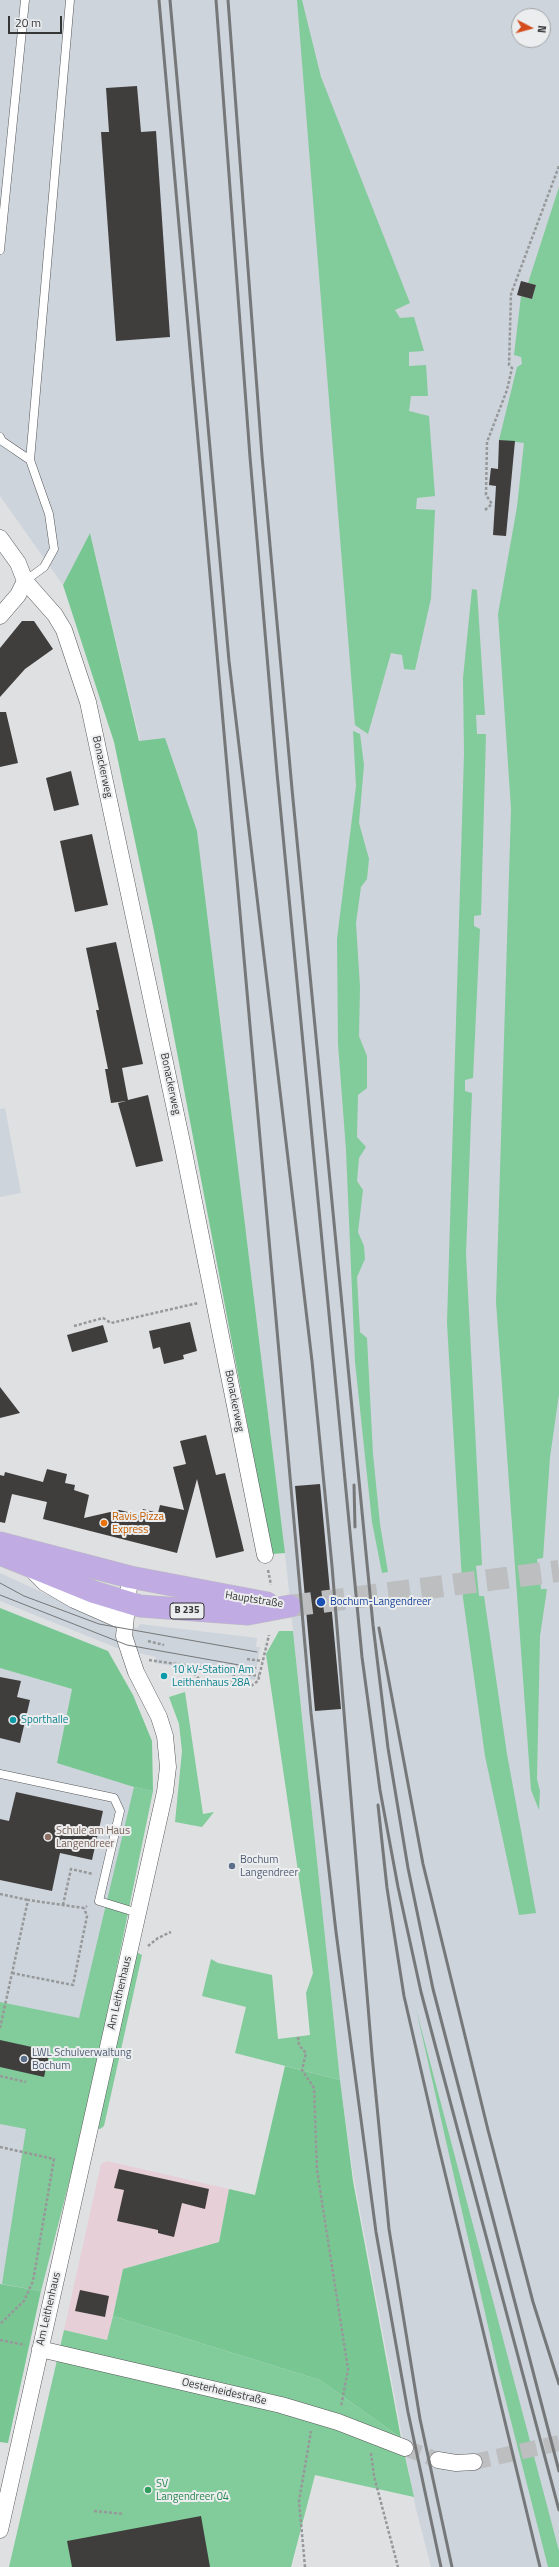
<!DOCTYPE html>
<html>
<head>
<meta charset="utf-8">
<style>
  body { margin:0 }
  #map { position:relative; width:559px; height:2567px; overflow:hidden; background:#dee0e2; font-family:"Titillium Web",sans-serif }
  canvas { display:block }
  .north { position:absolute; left:511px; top:8px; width:40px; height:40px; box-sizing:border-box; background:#ecedef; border:1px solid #a2a3a5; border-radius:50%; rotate:96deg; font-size:11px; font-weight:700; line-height:16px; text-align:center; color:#343535 }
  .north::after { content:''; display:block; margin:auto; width:14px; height:18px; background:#d54d1c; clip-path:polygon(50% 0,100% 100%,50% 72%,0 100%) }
  .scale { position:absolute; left:8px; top:16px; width:54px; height:18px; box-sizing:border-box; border:2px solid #343535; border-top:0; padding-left:5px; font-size:12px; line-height:14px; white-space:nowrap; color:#343535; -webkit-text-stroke:3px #ecedef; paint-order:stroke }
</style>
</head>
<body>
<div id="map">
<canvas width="559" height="2567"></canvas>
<div class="north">N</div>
<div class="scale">20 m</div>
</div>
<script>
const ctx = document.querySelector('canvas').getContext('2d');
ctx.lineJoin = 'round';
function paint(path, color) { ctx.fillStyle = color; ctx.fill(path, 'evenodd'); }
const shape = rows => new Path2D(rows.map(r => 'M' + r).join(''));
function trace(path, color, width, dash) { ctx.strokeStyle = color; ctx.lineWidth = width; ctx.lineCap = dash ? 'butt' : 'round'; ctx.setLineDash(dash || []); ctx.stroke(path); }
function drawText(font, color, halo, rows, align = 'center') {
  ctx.font = font + ' "Titillium Web",sans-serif'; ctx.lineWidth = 4; ctx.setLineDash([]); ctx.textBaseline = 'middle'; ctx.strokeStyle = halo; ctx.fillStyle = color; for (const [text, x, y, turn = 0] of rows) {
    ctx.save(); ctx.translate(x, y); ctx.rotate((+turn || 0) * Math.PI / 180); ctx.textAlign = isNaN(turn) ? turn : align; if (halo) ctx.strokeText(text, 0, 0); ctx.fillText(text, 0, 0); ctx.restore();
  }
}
paint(shape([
  [107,2161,229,2189,219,2242,123,2269,108,2340,64,2330,101,2164]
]), '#e7cfd8');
paint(shape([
  [0,0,559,0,559,2567,431,2567,415,2505,353,2174,340,2080,285,1553,197,831,140,741,90,533,63,585,0,496],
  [519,16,543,16,543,40,519,40],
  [5,1108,21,1193,0,1197,0,1109],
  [0,1573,109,1623,137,1628,140,1624,257,1638,256,1647,260,1647,255,1680,155,1663,156,1657,117,1648,5,1603,0,1601],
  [0,1668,72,1689,134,1787,153,1791,33,2324,0,2316]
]), '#cdd4dc');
paint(shape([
  [297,0,302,0,321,77,410,303,395,310,400,318,414,317,424,351,409,352,409,366,426,365,428,396,411,396,409,411,429,416,435,496,417,498,416,509,435,510,431,598,415,670,404,669,402,655,391,653,368,734,355,725],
  [559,187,559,1394,550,1457,543,1558,537,1559,541,1589,547,1589,540,1636,537,1779,540,1791,539,1810,531,1790,496,1302,511,809,498,614,517,507,524,443,499,440,517,367,522,364,521,357,514,355,521,296,532,299,536,285,528,283],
  [472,589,477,590,485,715,476,715,477,734,486,734,481,915,474,916,474,926,480,929,473,1078,465,1080,465,1091,472,1093,466,1254,482,1565,476,1566,479,1596,484,1596,507,1754,536,1913,519,1915,485,1756,463,1598,447,1323,464,754,463,678],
  [353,731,360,734,364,765,359,823,369,859,367,879,361,887,356,923,360,987,359,1036,367,1056,367,1088,358,1095,357,1137,366,1147,359,1158,357,1181,363,1190,358,1232,364,1246,365,1259,357,1277,360,1332,367,1338,373,1454,380,1524,388,1572,382,1573,372,1522,355,1362,346,1150,338,1044,337,939,356,786],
  [279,1631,293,1631,340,2080,235,2053,246,2007,202,1996,211,1959,218,1963,272,1975,278,2039,310,2035,306,1993,313,1973,266,1654],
  [185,1692,203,1814,214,1812,202,1827,175,1822,182,1751,179,1724,169,1697],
  [134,1787,153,1791,105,2025,72,2171,41,2291,2,2284,26,2129,0,2124,0,2002,79,2018],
  [136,1952,142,1955,104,2126,100,2129,97,2128],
  [416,2009,559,2551,559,2567,548,2567,498,2370],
  [113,2316,320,2380,401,2438,414,2497,315,2475,291,2567,9,2567,64,2330,107,2340]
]), '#82cb9a');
paint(shape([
  [90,533,139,741,165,738,197,831,285,1553,272,1554,154,931,114,742,63,585],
  [0,1608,108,1651,133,1695,152,1741,153,1791,134,1787,57,1763,72,1689,0,1668],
  [285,2066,340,2080,353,2181,401,2438,320,2380,113,2316,123,2269,219,2242,229,2189,255,2195],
  [0,2284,41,2291,8,2443,0,2442]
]), '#78c793');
paint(shape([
  [137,86,141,132,156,131,170,337,116,341,101,132,109,132,106,88],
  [521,281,536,285,532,299,517,295],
  [499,440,515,441,506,536,493,535,496,486,489,485,491,468,498,469],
  [22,621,34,621,53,649,25,669,0,697,0,648],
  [0,712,6,712,18,763,0,767],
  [71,771,79,805,54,811,46,778],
  [92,834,108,905,75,912,60,841],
  [116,942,143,1064,122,1068,128,1100,148,1095,163,1161,136,1167,118,1103,126,1101,111,1103,105,1069,108,1069,96,1010,99,1010,86,948],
  [190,1322,197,1351,183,1355,184,1359,164,1364,160,1347,153,1349,149,1331],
  [103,1325,108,1342,72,1352,67,1335],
  [0,1387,20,1413,0,1418],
  [206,1435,216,1475,225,1473,244,1551,216,1558,197,1479,177,1553,43,1519,47,1502,12,1494,5,1523,0,1522,0,1475,4,1476,5,1472,43,1482,47,1469,67,1474,65,1483,75,1485,74,1490,89,1495,84,1518,119,1510,141,1515,143,1509,158,1513,160,1505,184,1510,173,1467,186,1464,180,1441],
  [320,1484,341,1709,315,1711,295,1486],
  [0,1677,21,1681,17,1697,30,1700,20,1743,0,1738],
  [16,1792,103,1811,92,1860,60,1853,52,1891,0,1880,0,1819,9,1821],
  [0,2040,50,2051,44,2077,0,2067],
  [119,2169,209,2189,205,2209,182,2203,174,2237,158,2233,158,2230,117,2221,124,2190,114,2188],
  [80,2290,109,2296,105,2317,75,2311],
  [201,2516,210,2567,72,2567,67,2541]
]), '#403e3d');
trace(shape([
  [405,2448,438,2460],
  [474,2462,559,2443]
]), '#bcbebf', 16, [16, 8]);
trace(shape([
  [290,1606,559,1571]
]), '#bcbebf', 22, [22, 11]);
const service = shape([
  [0,250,25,0],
  [0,437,2,441,30,460],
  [25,581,44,567,54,549,49,514,30,460,70,0],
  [0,1774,114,1798,120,1811,99,1901,138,1913]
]);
const minor = shape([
  [0,538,18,563,25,581,55,615,64,630,88,702,183,1147,265,1555],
  [0,616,18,595,25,581],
  [35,1573,45,1583,74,1600,124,1622],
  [40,2349,281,2405,338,2422,405,2448],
  [438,2460,456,2463,474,2462],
  [0,2530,165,1792,168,1767,165,1736,159,1717,136,1672,124,1636,130,1577]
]);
const primary = shape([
  [0,1543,130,1577,267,1603],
  [0,1554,94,1592,140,1606,248,1614,290,1606]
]);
trace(service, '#57585a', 9);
trace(minor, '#57585a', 17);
trace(primary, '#bebebe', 23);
trace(shape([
  [485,510,492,504,486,495,487,442,507,390,512,368,509,365,511,294,559,166],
  [74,1326,103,1318,111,1323,198,1303],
  [268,1570,271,1585],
  [148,1641,164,1645],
  [247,1659,262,1661],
  [149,1660,259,1676],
  [188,1665,205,1687],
  [229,1686,235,1673],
  [251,1686,258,1681,269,1635],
  [0,1894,28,1900],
  [63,1905,71,1869,93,1874],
  [148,1946,158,1938,171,1932],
  [12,1973,73,1985,87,1916,84,1908],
  [0,2028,28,1900,84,1908,87,1906],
  [298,2037,299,2045,306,2053,302,2070,314,2088,317,2170,348,2369,341,2407],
  [0,2076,26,2082],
  [0,2147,54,2159,33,2281,24,2301,0,2324],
  [0,2340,25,2345],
  [371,2453,374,2476,398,2567],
  [94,2511,124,2514],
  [305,2567,299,2501,311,2431]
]), '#979899', 2.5, [3, 2]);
trace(service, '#fff', 8);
trace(minor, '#fff', 16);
trace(primary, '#c0abe3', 22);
trace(shape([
  [0,1583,24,1596,99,1624,257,1652],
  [0,1595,127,1645,256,1668]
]), '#767778', 1);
trace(shape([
  [159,0,311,1713,336,1932,376,2232,408,2412,441,2567],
  [170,0,229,661,312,1361,332,1566,372,2055,389,2229,420,2419,452,2567],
  [216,0,250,457,277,773,362,1657,380,1790,398,1887,421,1992,559,2510],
  [228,0,262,456,292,789,373,1625,388,1748,408,1868,433,1989,559,2471],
  [354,1485,355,1527],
  [379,1628,423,1864,488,2130,533,2302,559,2384],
  [378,1805,387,1888,404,1996,438,2144,540,2567]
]), '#767778', 3);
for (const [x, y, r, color] of [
  [104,1523,4,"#e8710a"],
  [321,1602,5,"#1a4fb4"],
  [164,1676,4,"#0f9aa8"],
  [13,1720,4,"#0f9aa8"],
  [48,1837,4,"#8d6e63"],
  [232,1866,4,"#5c6f8a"],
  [24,2059,4,"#5c6f8a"],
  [148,2490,4,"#2e9e5b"]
]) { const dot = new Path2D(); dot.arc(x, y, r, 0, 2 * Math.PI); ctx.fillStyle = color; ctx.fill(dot); trace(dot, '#ecedef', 1.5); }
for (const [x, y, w] of [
  [187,1611,34]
]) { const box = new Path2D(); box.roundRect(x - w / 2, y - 8, w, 16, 3); ctx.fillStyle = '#ecedef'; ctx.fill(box); trace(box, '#343535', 1); }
drawText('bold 10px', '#343535', null, [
  ["B 235",187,1611]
]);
drawText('11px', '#343535', '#ecedef', [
  ["Bonackerweg",102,767,78],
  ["Bonackerweg",170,1084,78],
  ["Bonackerweg",234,1401,79],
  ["Hauptstraße",254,1600,9],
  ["Am Leithenhaus",120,1993,-77],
  ["Am Leithenhaus",49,2309,-77],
  ["Oesterheidestraße",224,2392,13]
]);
drawText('11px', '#c56008', '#ecedef', [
  ["Ravis Pizza",112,1517],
  ["Express",112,1530]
], 'left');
drawText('11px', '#164399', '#ecedef', [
  ["Bochum-Langendreer",330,1602]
], 'left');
drawText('11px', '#0d838f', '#ecedef', [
  ["10 kV-Station Am",172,1670],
  ["Leithenhaus 28A",172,1683],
  ["Sporthalle",21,1720]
], 'left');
drawText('11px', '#785e54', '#ecedef', [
  ["Schule am Haus",56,1831],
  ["Langendreer",56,1844]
], 'left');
drawText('11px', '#4e5e75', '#ecedef', [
  ["Bochum",240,1860],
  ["Langendreer",240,1873],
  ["LWL Schulverwaltung",32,2053],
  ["Bochum",32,2066]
], 'left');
drawText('11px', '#27864d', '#ecedef', [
  ["SV",156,2484],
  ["Langendreer 04",156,2497]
], 'left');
</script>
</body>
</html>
